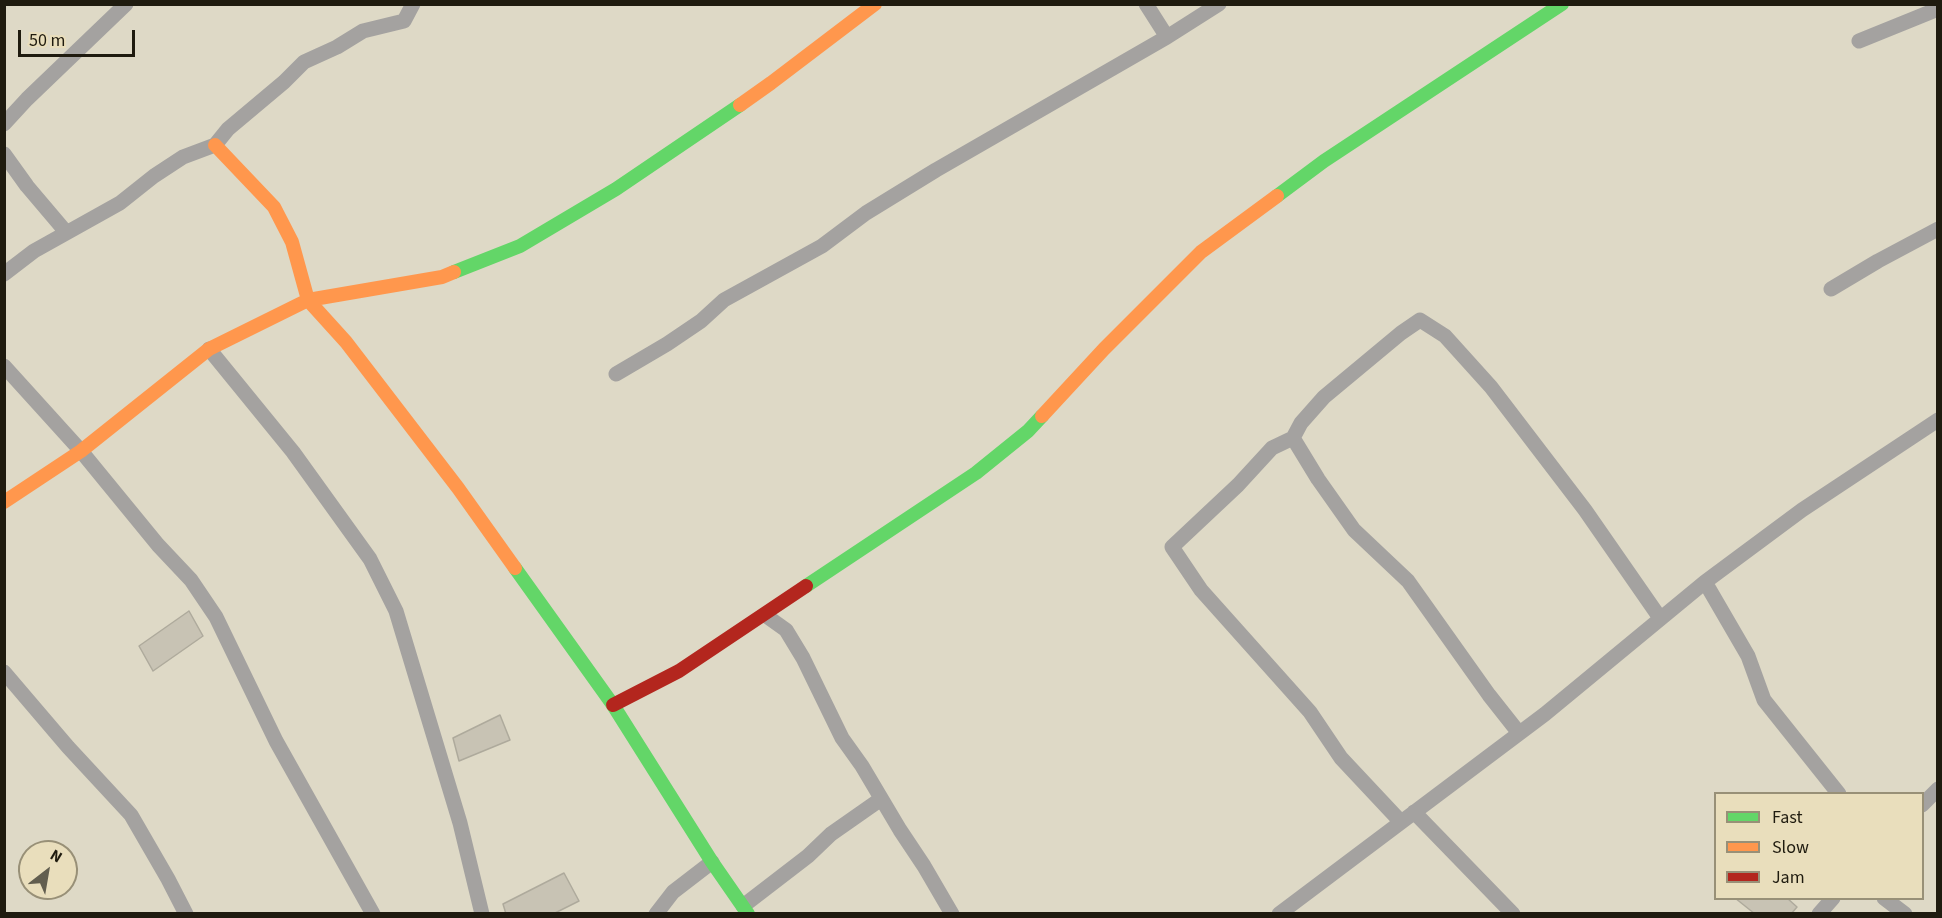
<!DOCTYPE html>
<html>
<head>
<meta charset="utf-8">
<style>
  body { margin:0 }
  #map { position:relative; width:1942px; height:918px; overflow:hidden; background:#ded9c6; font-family:"Source Sans 3",sans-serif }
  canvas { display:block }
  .frame { position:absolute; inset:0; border:6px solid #1f1b0f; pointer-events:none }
  .legend { position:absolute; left:1714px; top:792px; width:210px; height:108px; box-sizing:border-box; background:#e9debc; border:2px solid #989077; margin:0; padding:8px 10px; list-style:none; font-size:18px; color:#1f1b0f }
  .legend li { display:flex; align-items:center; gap:12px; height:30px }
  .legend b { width:30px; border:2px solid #989077 }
  .north { position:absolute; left:18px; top:840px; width:60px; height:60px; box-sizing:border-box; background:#e9debc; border:2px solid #989077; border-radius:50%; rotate:31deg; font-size:16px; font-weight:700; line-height:24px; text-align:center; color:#1f1b0f }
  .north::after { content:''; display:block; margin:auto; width:21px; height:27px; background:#625e4f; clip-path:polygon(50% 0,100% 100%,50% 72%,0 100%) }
  .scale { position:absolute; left:18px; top:30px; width:117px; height:27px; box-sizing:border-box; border:3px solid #1f1b0f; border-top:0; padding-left:8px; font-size:18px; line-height:21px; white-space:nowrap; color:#1f1b0f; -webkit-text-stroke:4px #e9debc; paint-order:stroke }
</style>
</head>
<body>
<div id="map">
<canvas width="1942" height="918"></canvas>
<div class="frame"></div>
<ul class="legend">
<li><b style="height:8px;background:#63d668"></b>Fast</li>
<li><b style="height:8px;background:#ff974d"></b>Slow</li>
<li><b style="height:8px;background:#b3261e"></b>Jam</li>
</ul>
<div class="north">N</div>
<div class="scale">50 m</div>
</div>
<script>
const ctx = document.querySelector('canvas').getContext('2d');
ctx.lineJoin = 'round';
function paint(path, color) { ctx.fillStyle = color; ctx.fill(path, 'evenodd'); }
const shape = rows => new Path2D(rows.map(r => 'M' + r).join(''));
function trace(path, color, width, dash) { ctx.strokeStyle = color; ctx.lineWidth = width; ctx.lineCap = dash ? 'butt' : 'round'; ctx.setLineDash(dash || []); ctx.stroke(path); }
const building = shape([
  [189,611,203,636,153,671,139,646,189,611],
  [500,715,510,740,459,761,453,738,500,715],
  [564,873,579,901,553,914,506,914,503,904,564,873],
  [1735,898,1787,898,1797,907,1791,914,1755,914,1735,898]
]);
paint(building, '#c8c3b4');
trace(building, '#aeaa9c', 1.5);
trace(shape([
  [1146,4,1167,37],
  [1859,41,1938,9],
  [4,124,27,99,126,4],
  [4,154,27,186,66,232],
  [4,274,34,251,120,203,154,176,183,157,215,145,228,129,284,82,304,62,337,47,363,31,404,21,413,4],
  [1831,289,1878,261,1938,229],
  [209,349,293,452,370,559,396,611,460,823,482,914],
  [4,366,81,451,158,545,191,580,216,617,276,741,373,914],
  [616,374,667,344,701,321,724,300,822,246,866,213,936,170,1167,37,1219,4],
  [1293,438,1272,448,1238,485,1172,547,1201,590,1310,712,1341,758,1401,822],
  [1705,582,1748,656,1764,700,1839,794],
  [765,615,786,630,803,658,842,738,862,766,900,830,924,866,952,914],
  [4,672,68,747,131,815,168,879,186,914],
  [1519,733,1489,695,1408,581,1354,530,1318,479,1293,438,1301,423,1324,397,1401,333,1420,320,1445,336,1491,387,1585,510,1660,618],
  [1922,805,1938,789],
  [1414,812,1513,914],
  [1884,898,1905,914],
  [743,906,808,856,831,834,881,799],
  [656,914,673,892,712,862],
  [1279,914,1545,714,1705,582,1802,510,1938,420],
  [1819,914,1833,898]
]), '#a4a2a0', 15);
trace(shape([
  [1277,196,1324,161,1562,4],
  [454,272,520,246,616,189,740,105],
  [515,568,613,705,712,862,748,914],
  [806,586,976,473,1028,431,1042,416]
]), '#63d668', 14);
trace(shape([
  [740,105,771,83,875,4],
  [215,145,274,207,292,242,308,300,346,342,458,488,515,568],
  [1042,416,1104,349,1201,252,1277,196],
  [4,502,81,451,209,349,308,300,442,277,454,272]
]), '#ff974d', 14);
trace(shape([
  [613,705,679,671,806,586]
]), '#b3261e', 14);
</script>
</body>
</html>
